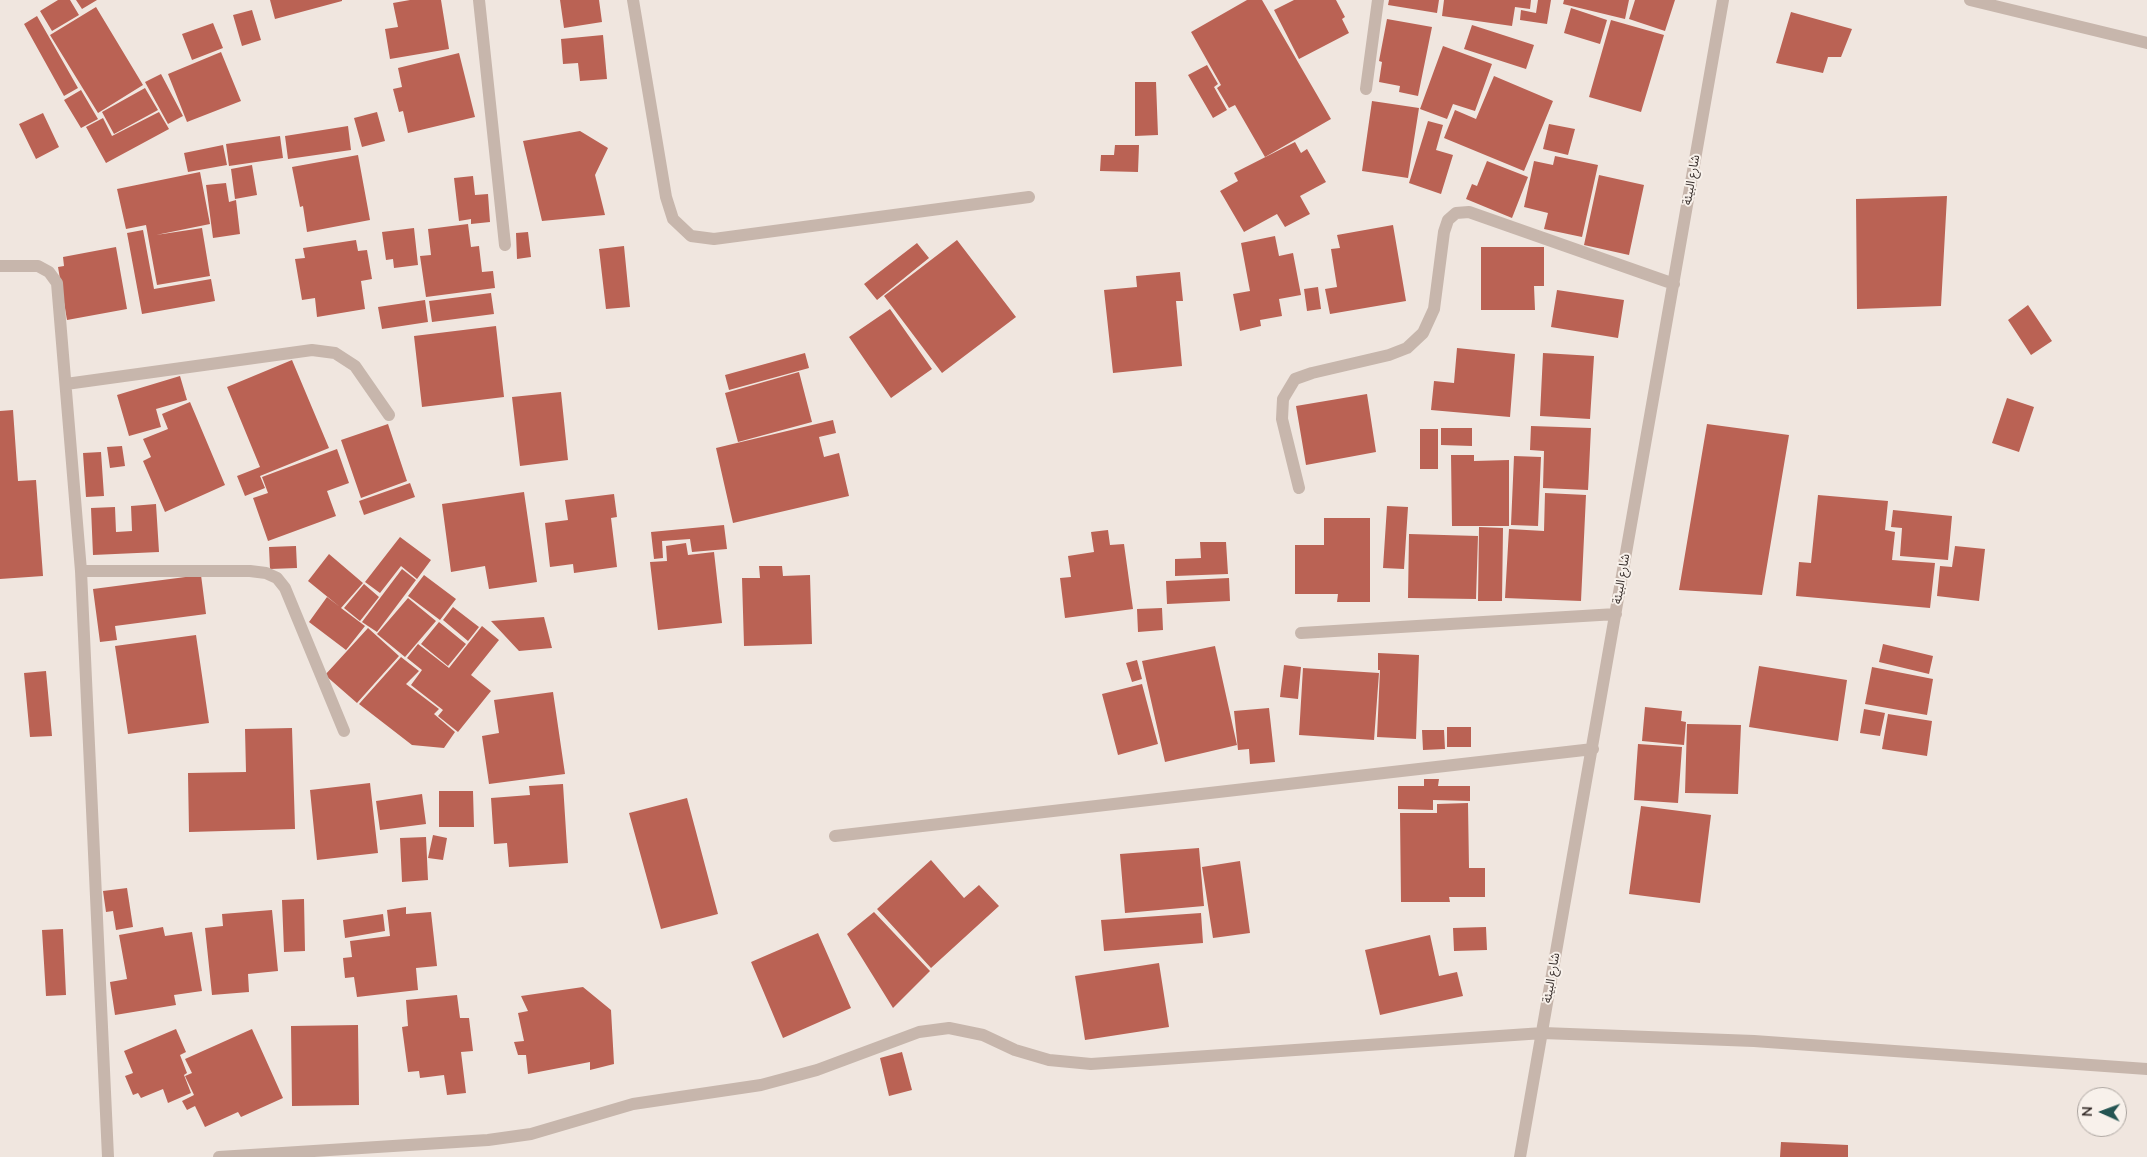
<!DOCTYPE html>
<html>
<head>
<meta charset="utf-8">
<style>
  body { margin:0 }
  #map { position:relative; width:2147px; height:1157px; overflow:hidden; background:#f0e6df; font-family:"Nunito Sans",sans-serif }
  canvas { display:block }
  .north { position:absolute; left:2077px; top:1087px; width:50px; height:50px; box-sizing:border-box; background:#f8f1eb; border:1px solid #aaa39e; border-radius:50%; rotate:272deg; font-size:14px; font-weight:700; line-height:20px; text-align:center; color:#362d2a }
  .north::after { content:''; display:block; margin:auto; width:18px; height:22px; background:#245452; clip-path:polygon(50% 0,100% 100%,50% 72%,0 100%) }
</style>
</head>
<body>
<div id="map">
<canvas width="2147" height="1157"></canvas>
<div class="north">N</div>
</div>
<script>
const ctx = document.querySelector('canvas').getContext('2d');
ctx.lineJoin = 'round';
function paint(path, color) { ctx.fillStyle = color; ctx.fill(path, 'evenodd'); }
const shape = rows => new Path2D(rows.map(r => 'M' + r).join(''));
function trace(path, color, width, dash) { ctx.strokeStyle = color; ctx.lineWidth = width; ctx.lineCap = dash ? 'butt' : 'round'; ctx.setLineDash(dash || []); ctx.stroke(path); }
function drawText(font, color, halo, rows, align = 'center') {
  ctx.font = font + ' "Nunito Sans","Noto Sans Arabic",sans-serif'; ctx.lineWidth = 4; ctx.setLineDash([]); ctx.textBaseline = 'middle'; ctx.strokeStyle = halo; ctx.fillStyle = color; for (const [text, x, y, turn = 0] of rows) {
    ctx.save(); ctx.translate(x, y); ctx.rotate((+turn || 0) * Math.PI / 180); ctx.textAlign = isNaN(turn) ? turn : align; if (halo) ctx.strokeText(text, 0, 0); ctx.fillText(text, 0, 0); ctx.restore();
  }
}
paint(shape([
  [58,0,70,0,79,15,52,31,40,11],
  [76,0,97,0,82,9],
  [270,0,342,0,342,1,275,19],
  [410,0,441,0,449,49,390,59,385,29,398,27,393,3],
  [560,0,599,0,602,22,564,28],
  [1247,0,1262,0,1331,119,1265,157,1235,105,1229,108,1217,88,1221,85,1191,32],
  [1294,0,1336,0,1345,17,1342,19,1349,33,1299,59,1274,10],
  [1389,0,1439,0,1437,13,1388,5],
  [1444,0,1531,0,1530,9,1515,7,1512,26,1442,16],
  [1538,0,1551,0,1547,24,1520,20,1521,10,1536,13],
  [1564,0,1629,0,1625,19,1563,4],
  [1635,0,1675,0,1665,31,1629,19],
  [96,7,143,85,98,113,50,35],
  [1571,8,1607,20,1600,44,1564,33],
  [252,10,261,40,242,46,233,15],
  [1791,12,1852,29,1841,57,1828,57,1823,73,1776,63],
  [37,16,78,88,64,96,24,24],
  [1387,19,1432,27,1418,96,1399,92,1400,86,1379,82,1382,62,1379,61],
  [1611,20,1664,35,1641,112,1589,97],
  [213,23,223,48,192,60,182,34],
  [1472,25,1534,45,1526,69,1464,49],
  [603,35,607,79,580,81,578,63,563,64,561,39],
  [1443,46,1492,64,1475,111,1453,104,1447,119,1420,109],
  [221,52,241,101,187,122,168,74],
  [459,53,475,117,408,133,403,111,399,112,393,89,402,87,398,68],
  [1207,65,1218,84,1214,87,1227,110,1213,118,1188,75],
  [161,74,183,116,168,124,145,82],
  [1494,76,1553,101,1524,171,1444,138,1455,110,1476,119],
  [1135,82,1156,82,1158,135,1135,136],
  [145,88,158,110,114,134,102,112],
  [81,90,98,119,81,128,64,100],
  [1372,101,1419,108,1408,178,1362,171],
  [159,112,169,129,106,163,86,127,103,118,112,136],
  [377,112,385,141,362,147,354,118],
  [43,113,59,147,36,159,19,124],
  [1428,121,1443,125,1436,150,1453,155,1441,194,1409,183],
  [1549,124,1575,129,1568,155,1543,149],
  [348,126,351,150,288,159,285,136],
  [580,131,608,148,595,175,605,215,542,221,523,141],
  [280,136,283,158,229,166,226,144],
  [1295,142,1301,153,1307,149,1326,182,1300,196,1310,214,1285,227,1277,214,1244,232,1220,191,1238,181,1234,173],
  [223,145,227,165,188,172,184,153],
  [1115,145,1139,145,1138,172,1100,171,1101,155,1114,155],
  [358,155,370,220,307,232,303,206,300,207,292,167],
  [1555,156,1598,165,1582,237,1544,229,1548,213,1524,207,1534,161,1553,165],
  [1487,161,1528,177,1512,218,1466,199,1472,184,1477,186],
  [252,165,257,195,235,199,231,169],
  [200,172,210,224,156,235,202,228,210,276,157,285,146,225,126,229,117,189],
  [1599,175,1644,185,1629,255,1584,245],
  [473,176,475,195,488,194,490,222,471,224,471,219,459,221,454,178],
  [226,183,229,202,236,200,240,234,213,238,206,185],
  [1947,196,1941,306,1857,309,1856,199],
  [468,224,471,247,479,246,482,272,493,271,495,288,426,297,420,256,431,255,428,229],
  [1393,225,1406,301,1330,314,1325,289,1337,287,1331,249,1340,248,1337,235],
  [414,228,418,265,394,268,393,259,386,260,382,232],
  [143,230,154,289,211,279,215,301,142,314,127,233],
  [528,232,531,257,517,259,516,233],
  [1275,236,1279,256,1293,253,1301,295,1279,299,1282,316,1260,320,1261,326,1240,331,1233,294,1250,291,1241,243],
  [356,240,358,251,367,250,372,279,361,281,365,309,317,317,315,298,302,300,295,259,305,258,303,248],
  [957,240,1016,317,942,373,884,296],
  [917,243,929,258,877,300,864,284],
  [624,246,630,307,606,309,599,249],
  [116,247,127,309,67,320,58,267,64,266,63,257],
  [1481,247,1544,247,1544,286,1534,286,1535,310,1481,310],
  [1180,272,1183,301,1176,301,1182,366,1113,373,1104,290,1137,287,1136,276],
  [1318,287,1321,309,1307,311,1304,289],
  [1557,290,1624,300,1618,338,1551,327],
  [491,293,494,314,432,322,429,301],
  [425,300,428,322,382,329,378,307],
  [2028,305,2052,341,2031,355,2008,320],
  [890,309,932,369,891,398,849,337],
  [496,326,504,397,422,407,414,336],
  [1457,348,1515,354,1510,417,1431,410,1434,381,1454,383],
  [805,353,809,368,729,390,725,375],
  [1543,353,1594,356,1590,419,1540,416],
  [292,360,329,448,260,476,265,488,245,496,237,476,260,467,227,387],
  [799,372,812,422,738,442,725,393],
  [180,376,187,400,156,409,161,427,129,436,117,395],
  [561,392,568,460,520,466,512,397],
  [1367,394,1376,452,1306,465,1296,406],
  [2007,398,2034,407,2019,452,1992,443],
  [190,402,225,485,165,512,143,461,151,457,143,439,168,429,162,414],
  [13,410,18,481,36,480,43,576,0,579,0,411],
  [833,420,836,433,819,437,824,457,839,453,849,496,733,523,716,448],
  [388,424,407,481,361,498,341,440],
  [1707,424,1789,435,1762,595,1679,590],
  [1531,426,1591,428,1588,490,1543,488,1544,451,1530,450],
  [1441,428,1472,428,1472,446,1441,445],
  [1420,429,1438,429,1438,469,1420,469],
  [122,446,125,466,110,468,107,447],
  [337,449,349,483,327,491,336,516,268,541,253,498,268,493,262,477],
  [101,452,104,496,86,497,83,453],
  [1451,455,1474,455,1474,461,1509,460,1509,526,1452,526],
  [1514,456,1541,457,1538,526,1511,525],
  [410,483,415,497,364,515,359,501],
  [524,492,537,582,489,589,485,566,451,572,442,504],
  [1545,493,1586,495,1581,601,1505,598,1509,529,1544,531],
  [614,494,617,517,611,518,617,567,574,573,573,564,550,567,545,523,568,520,565,500],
  [1818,495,1888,501,1885,530,1895,532,1892,560,1935,563,1930,608,1796,596,1799,562,1811,563],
  [156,504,159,552,93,555,91,508,115,507,116,532,132,531,131,506],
  [1387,506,1408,507,1404,569,1383,568],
  [1893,510,1952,516,1948,560,1900,556,1902,528,1891,527],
  [1324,518,1370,518,1370,602,1337,602,1338,594,1295,594,1295,545,1324,545],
  [724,525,727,549,692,552,690,539,662,541,663,558,654,559,651,532],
  [1479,527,1503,528,1502,601,1478,601],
  [1108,530,1110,545,1124,544,1133,609,1065,618,1060,578,1071,577,1068,556,1094,552,1091,532],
  [1409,534,1478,536,1476,599,1408,598],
  [400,537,431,560,417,579,401,566,380,593,365,582],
  [1200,542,1226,542,1228,574,1175,576,1175,559,1201,558],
  [686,543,688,555,714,552,722,623,658,630,650,562,667,561,666,546],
  [296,546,297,568,270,569,269,547],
  [1955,546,1985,549,1979,601,1937,596,1940,566,1952,567],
  [329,554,363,583,341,608,365,626,346,650,309,622,327,597,340,607,308,581],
  [759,566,782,566,783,576,810,575,812,644,744,646,742,578,760,578],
  [402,569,416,580,377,632,362,622],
  [201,575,206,614,115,626,117,640,100,642,93,589],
  [424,575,456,599,440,620,408,596],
  [1229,578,1230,601,1167,604,1166,581],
  [364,584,379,597,360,621,344,608],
  [408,598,436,621,405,657,377,634],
  [453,607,479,627,468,641,443,620],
  [1162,608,1163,630,1138,632,1137,609],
  [544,617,552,648,519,651,491,621],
  [439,622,466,644,448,666,421,644],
  [482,626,499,640,471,675,491,691,458,732,438,716,443,710,411,685,422,670,407,658,418,644,449,668],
  [368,628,399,656,357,703,325,675],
  [196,635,209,723,128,734,115,646],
  [1883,644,1933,656,1929,674,1879,662],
  [1215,646,1237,745,1165,762,1142,661],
  [1378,653,1419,655,1416,739,1377,737,1380,670,1378,670],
  [401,657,419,671,406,684,439,709,434,714,455,732,444,748,412,745,359,704],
  [1137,660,1142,679,1132,682,1126,663],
  [1284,665,1301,667,1298,699,1280,697],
  [1759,666,1847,680,1838,741,1749,727],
  [1872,667,1933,679,1927,715,1865,704],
  [1303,668,1379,673,1374,740,1299,735],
  [46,671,52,736,30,737,24,673],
  [1142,684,1158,744,1118,755,1102,694],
  [553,692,565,774,489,784,482,736,499,733,494,700],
  [1645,707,1682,711,1681,721,1686,722,1684,745,1642,741],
  [1269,708,1275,762,1250,764,1249,749,1238,750,1234,711],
  [1864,709,1885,713,1880,736,1860,733],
  [1888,714,1932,721,1927,756,1882,749],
  [1687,724,1741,725,1738,794,1685,793],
  [1447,727,1471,727,1471,747,1447,747],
  [292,728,295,829,189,832,188,773,246,772,245,729],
  [1422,730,1444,730,1445,749,1423,750],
  [1638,744,1682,747,1678,803,1634,800],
  [1424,779,1439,779,1438,786,1470,786,1470,801,1433,800,1433,810,1398,809,1398,786,1424,786],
  [370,783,378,853,317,860,310,790],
  [563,784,568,863,509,867,507,843,494,844,491,798,530,795,529,786],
  [439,791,473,791,474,827,439,827],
  [422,794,426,824,380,830,376,801],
  [687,798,718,914,661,929,629,813],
  [1468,803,1469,868,1485,868,1485,897,1449,897,1450,902,1401,902,1400,813,1437,813,1437,804],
  [1641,806,1711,815,1700,903,1629,894],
  [433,835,447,838,443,860,428,858],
  [426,837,428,880,402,882,400,838],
  [1199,848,1204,906,1125,913,1120,854],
  [931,860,964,898,979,885,999,906,931,968,877,909],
  [1240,861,1250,933,1213,938,1202,867],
  [127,888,133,927,116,930,113,911,106,912,103,891],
  [304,899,305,951,284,952,282,900],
  [406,907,406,914,431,912,437,966,416,968,418,990,357,997,354,977,345,978,343,958,352,957,350,941,390,936,387,910],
  [272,910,278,971,248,974,249,992,212,995,205,928,223,926,222,914],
  [874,912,930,971,893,1008,847,934],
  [1201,913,1203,943,1104,951,1101,920],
  [383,914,385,931,345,938,343,920],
  [163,927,165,936,192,932,202,991,174,995,176,1005,115,1015,110,982,127,979,119,935],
  [1486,927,1487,950,1454,951,1453,928],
  [63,929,66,995,46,996,42,930],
  [818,933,851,1008,783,1038,751,962],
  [1430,935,1439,976,1457,972,1463,996,1380,1015,1365,950],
  [1159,963,1169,1027,1085,1040,1075,976],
  [583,987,611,1010,614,1064,590,1070,590,1062,528,1074,526,1055,518,1055,514,1042,524,1041,518,1013,528,1011,521,996],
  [457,995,460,1018,469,1018,473,1051,461,1052,466,1093,447,1095,444,1075,420,1078,419,1071,408,1072,402,1027,408,1026,406,1000],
  [358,1025,359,1105,292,1106,291,1026],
  [176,1029,186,1052,180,1055,187,1073,184,1075,191,1093,168,1103,163,1089,141,1098,138,1093,133,1095,125,1076,133,1073,124,1051],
  [252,1029,283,1098,241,1117,238,1112,205,1127,195,1106,187,1110,182,1101,194,1095,185,1076,192,1073,185,1059],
  [902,1052,912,1090,889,1096,880,1058],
  [1781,1142,1848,1145,1848,1157,1780,1157]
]), '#ba6254');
trace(shape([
  [479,0,505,245],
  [633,0,666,197,673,219,691,236,714,239,1029,197],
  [1970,0,2147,43],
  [1366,89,1378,0],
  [0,266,38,266,49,272,57,283,81,571,108,1157],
  [66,384,312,350,335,353,355,366,389,415],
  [1299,488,1282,419,1283,399,1295,379,1312,373,1389,355,1407,348,1423,333,1434,309,1444,232,1448,220,1456,213,1469,212,1674,284],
  [81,571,250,571,266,573,277,578,285,588,344,731],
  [1301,633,1616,614],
  [835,836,1593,749],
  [219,1157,488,1140,531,1134,633,1104,761,1085,817,1070,919,1032,949,1028,983,1035,1015,1050,1049,1060,1091,1064,1543,1033,1754,1041,2147,1069],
  [1520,1157,1723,0]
]), '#c7b6ac', 12);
drawText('12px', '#362d2a', '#f8f1eb', [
  ["شارع البيئة",1692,180,-80],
  ["شارع البيئة",1622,579,-80],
  ["شارع البيئة",1552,978,-80]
]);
</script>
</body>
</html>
